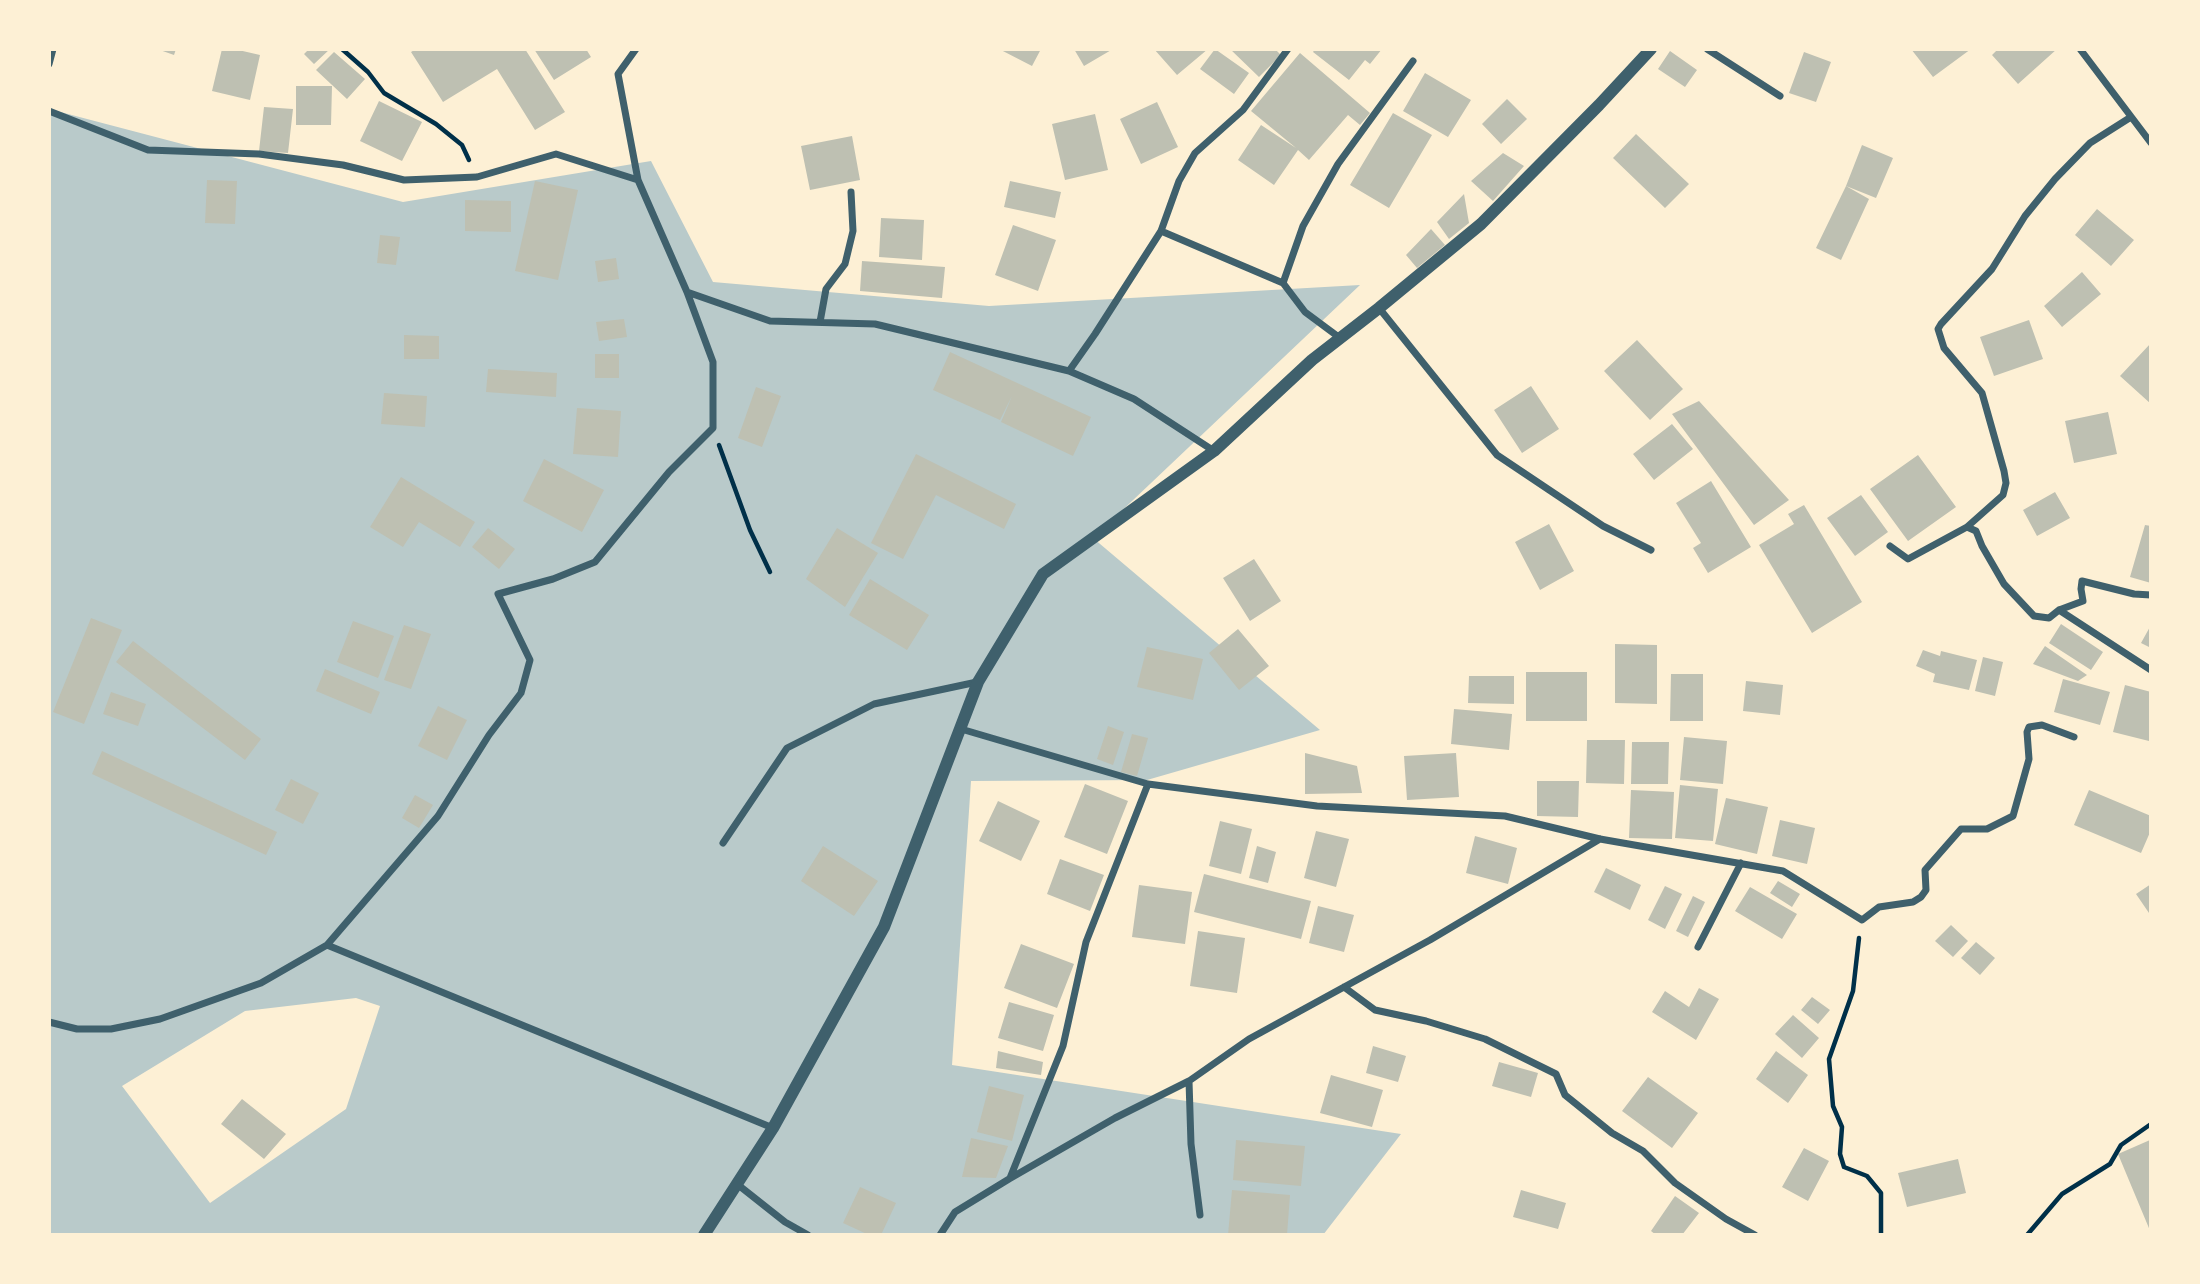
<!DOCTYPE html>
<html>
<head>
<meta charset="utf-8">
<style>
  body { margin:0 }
  #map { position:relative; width:2200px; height:1284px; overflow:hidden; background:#fdf0d5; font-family:"Exo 2",sans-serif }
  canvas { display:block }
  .frame { position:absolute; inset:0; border:51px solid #fdf0d5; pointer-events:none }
</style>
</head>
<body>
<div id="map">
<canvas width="2200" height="1284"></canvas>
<div class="frame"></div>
</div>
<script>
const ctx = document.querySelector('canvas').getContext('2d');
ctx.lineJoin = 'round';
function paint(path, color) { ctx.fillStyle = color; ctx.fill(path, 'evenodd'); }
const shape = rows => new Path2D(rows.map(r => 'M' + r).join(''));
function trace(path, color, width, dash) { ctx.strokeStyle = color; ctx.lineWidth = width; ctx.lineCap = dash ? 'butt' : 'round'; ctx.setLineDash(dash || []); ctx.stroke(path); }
paint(shape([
  [49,109,403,202,651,161,713,282,989,306,1360,285,1093,538,1320,730,1147,780,971,781,952,1065,1401,1134,1323,1235,49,1235],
  [356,998,380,1006,346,1109,210,1203,122,1086,245,1011]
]), '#b9caca');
paint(shape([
  [157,49,176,49,174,55],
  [222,49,234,49,260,55,250,100,212,91],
  [309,49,330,49,314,64,304,54],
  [416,49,525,49,565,112,535,130,497,69,443,102,411,52],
  [534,49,586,49,591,57,554,80],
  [999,49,1041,49,1032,66],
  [1074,49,1113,49,1084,66],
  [1154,49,1208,49,1177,75],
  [1215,49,1249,73,1234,94,1200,69],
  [1230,49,1275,49,1281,55,1259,77],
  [1315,49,1382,49,1370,64,1365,60,1349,80,1313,52],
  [1911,49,1971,49,1933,77],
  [1998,49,2057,49,2018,84,1992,55],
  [1670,51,1697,70,1685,87,1658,69],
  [334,52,365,79,347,99,316,70],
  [1804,52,1831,62,1816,102,1789,93],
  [1300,53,1370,113,1360,125,1348,115,1309,160,1298,150,1274,185,1238,160,1261,125,1296,148,1251,111],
  [1425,73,1471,100,1448,137,1403,111],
  [296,86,332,86,331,125,296,125],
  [1507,99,1527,119,1501,144,1482,124],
  [379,101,422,122,402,161,360,141],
  [1157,102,1178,147,1141,164,1120,119],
  [264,107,293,109,288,153,259,151],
  [1393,113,1432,135,1389,208,1350,185],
  [1095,114,1108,170,1065,180,1052,124],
  [1636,134,1689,184,1665,208,1613,158],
  [852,136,860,180,810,190,801,146],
  [1862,145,1893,158,1876,198,1846,186],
  [1503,153,1524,166,1493,201,1471,181],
  [207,180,237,181,235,224,205,223],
  [535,181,578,190,558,280,515,271],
  [1010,181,1061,192,1055,218,1004,207],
  [1846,186,1869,199,1841,260,1816,248],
  [1464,194,1469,223,1449,239,1437,222],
  [465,200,511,201,511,232,465,231],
  [2097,209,2134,240,2111,266,2075,235],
  [881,218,924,220,922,260,879,257],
  [1013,225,1056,240,1038,291,995,275],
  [1431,229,1445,245,1417,268,1406,255],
  [380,235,400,237,396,265,377,263],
  [616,258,619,279,598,282,595,261],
  [862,261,945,267,942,298,860,291],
  [2082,272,2101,294,2062,327,2044,306],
  [624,319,627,337,599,341,596,322],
  [2029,320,2043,359,1994,376,1980,337],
  [404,335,439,336,439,359,404,359],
  [1637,340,1683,389,1650,420,1604,371],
  [2151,343,2151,404,2120,376],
  [950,352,1091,417,1073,456,1001,422,1012,396,1000,420,933,390],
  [595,354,619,354,619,378,595,378],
  [488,369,557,373,556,397,486,392],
  [1531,386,1559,429,1522,453,1494,410],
  [756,387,781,396,762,447,738,438],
  [384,393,427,396,425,427,381,424],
  [1699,401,1789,500,1754,525,1672,414],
  [577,408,621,411,618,457,573,454],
  [2108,412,2117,454,2074,463,2065,421],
  [1672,424,1693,449,1654,480,1633,454],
  [916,454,1016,504,1004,529,936,495,903,559,871,543],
  [1918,455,1956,507,1908,541,1870,489],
  [544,459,604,490,582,532,523,501],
  [401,477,475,522,460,547,419,522,403,547,370,527],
  [1711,481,1751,547,1708,573,1693,548,1701,543,1676,503],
  [2055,492,2070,518,2037,536,2023,510],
  [1861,495,1888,532,1855,556,1827,518],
  [1804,505,1862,602,1812,633,1759,545,1794,524,1788,514],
  [1549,524,1574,571,1540,590,1515,542],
  [2145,525,2151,526,2151,583,2130,577],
  [488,528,515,549,499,569,472,547],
  [837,528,878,553,845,607,806,579],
  [1254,559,1281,601,1250,621,1223,578],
  [870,579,929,615,907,650,849,615],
  [91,618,122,630,84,724,53,712],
  [353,621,394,636,378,678,337,662],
  [2061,624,2103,652,2091,670,2049,643],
  [404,625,431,634,411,689,384,680],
  [2151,625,2151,648,2141,643],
  [1238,629,1269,666,1239,690,1209,653],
  [133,641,261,739,245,760,116,662],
  [1615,644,1657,645,1657,704,1615,703],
  [2045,646,2087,675,2078,681,2033,664],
  [1147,647,1203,659,1193,700,1137,687],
  [1923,650,1940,656,1941,651,1977,660,1969,690,1933,682,1935,674,1916,666],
  [1983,657,2003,662,1995,696,1975,691],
  [325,669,380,692,371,714,316,691],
  [1526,672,1587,672,1587,721,1526,721],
  [1671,674,1703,674,1703,721,1670,721],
  [1469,676,1514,676,1514,704,1468,703],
  [2063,679,2110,692,2100,725,2054,712],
  [1746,681,1783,685,1780,715,1743,711],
  [2125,685,2151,692,2151,733,2149,741,2113,732],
  [111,692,146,704,138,726,103,714],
  [438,706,467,720,447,760,418,746],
  [1454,709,1512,714,1509,750,1451,744],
  [1108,726,1124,732,1113,765,1097,759],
  [1132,734,1148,738,1137,776,1121,772],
  [1684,737,1727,741,1723,784,1680,780],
  [1587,740,1625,740,1624,784,1586,783],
  [1632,742,1669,742,1668,784,1631,784],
  [102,751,277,832,266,855,92,774],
  [1305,753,1357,766,1362,793,1305,794],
  [1456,753,1459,797,1407,800,1404,756],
  [291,779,319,793,303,824,275,810],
  [1537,781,1579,781,1578,817,1537,816],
  [1085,784,1128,801,1107,854,1064,837],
  [1680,785,1718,789,1713,841,1675,838],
  [1631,790,1674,792,1672,839,1629,838],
  [2089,790,2151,816,2151,830,2141,853,2074,825],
  [415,795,433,805,419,828,402,818],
  [1726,798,1768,807,1757,854,1715,844],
  [998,801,1040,821,1021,861,979,841],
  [1780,820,1815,828,1807,864,1772,856],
  [1220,821,1252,829,1241,874,1209,866],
  [1316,831,1349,839,1336,887,1304,878],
  [1475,836,1517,848,1508,884,1466,873],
  [823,846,878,881,854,916,801,881],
  [1257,846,1276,852,1268,883,1249,878],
  [1060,859,1104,875,1090,911,1047,894],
  [1606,868,1641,885,1630,910,1594,892],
  [1204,874,1311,901,1301,939,1194,912],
  [1778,881,1800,894,1792,907,1770,893],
  [2151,884,2151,912,2149,913,2136,894],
  [1139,885,1192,892,1185,944,1132,937],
  [1665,886,1682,894,1665,929,1648,920],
  [1750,887,1797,914,1782,939,1735,911],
  [1693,896,1705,902,1688,937,1676,931],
  [1318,906,1354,915,1344,952,1309,943],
  [1951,925,1968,941,1953,957,1935,941],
  [1198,931,1245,938,1237,993,1190,986],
  [1976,942,1995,958,1980,975,1961,958],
  [1021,944,1074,964,1057,1008,1004,988],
  [1699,988,1719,999,1696,1040,1652,1012,1665,991,1689,1007],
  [1812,997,1830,1010,1818,1024,1801,1010],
  [1009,1002,1054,1015,1043,1051,998,1038],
  [1793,1015,1819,1038,1802,1058,1775,1034],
  [1373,1046,1406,1056,1398,1082,1366,1073],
  [998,1051,1043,1062,1041,1075,996,1068],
  [1776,1051,1808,1075,1788,1103,1756,1079],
  [1499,1062,1538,1073,1531,1097,1492,1086],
  [1331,1075,1383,1090,1372,1127,1320,1113],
  [1648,1077,1698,1113,1672,1148,1622,1111],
  [989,1086,1024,1095,1012,1141,977,1132],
  [242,1099,286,1134,264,1159,221,1124],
  [971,1138,1008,1146,996,1178,962,1177],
  [1236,1140,1305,1146,1301,1186,1233,1180],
  [2150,1140,2151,1142,2151,1233,2118,1154],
  [1804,1148,1829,1161,1808,1201,1782,1187],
  [1958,1159,1966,1193,1907,1207,1898,1173],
  [860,1187,896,1203,881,1235,869,1235,843,1223],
  [1232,1190,1290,1195,1287,1235,1228,1235],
  [1521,1190,1566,1203,1558,1229,1513,1217],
  [1675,1196,1699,1213,1682,1235,1656,1235,1651,1231]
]), '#bec0b2');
trace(shape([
  [342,49,368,72,384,93,436,124,462,145,469,160],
  [719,445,750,530,770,572],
  [1859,938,1853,991,1829,1059,1833,1106,1842,1127,1840,1154,1844,1167,1867,1176,1881,1193,1881,1235],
  [2027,1235,2062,1194,2110,1164,2121,1145,2151,1124]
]), '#003049', 4.5);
trace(shape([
  [636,49,618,74,638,180,687,292,770,321,875,324,1069,371,1134,399,1214,451],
  [1707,49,1780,96],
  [2080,49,2151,143],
  [49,64,53,49],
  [49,111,148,150,259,154,343,165,404,180,477,177,556,154,638,180],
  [2131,117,2090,143,2055,179,2025,216,1992,269,1941,324,1938,329,1944,348,1982,393,2004,471,2006,483,2003,495,1967,527,1976,531,1982,546,2004,584,2034,616,2049,618,2059,610,2083,601,2081,589,2082,581,2134,594,2151,595],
  [1161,231,1179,181,1195,153,1243,110,1288,49],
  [1283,283,1303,226,1338,164,1413,61],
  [1379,308,1497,455,1603,526,1651,550],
  [820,322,826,289,845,264,853,231,851,192],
  [1069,371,1095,334,1161,231,1283,283,1305,312,1340,338],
  [1890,546,1908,559,1967,527],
  [2059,610,2151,670],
  [961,729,1148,784,1317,806,1505,816,1600,839,1783,871,1862,920,1879,907,1913,902,1921,897,1926,890,1925,870,1961,829,1987,829,2013,816,2029,759,2027,732,2029,727,2042,725,2074,737],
  [723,843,787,748,874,704,977,682],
  [327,945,438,816,489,735,521,693,530,660,498,594,553,579,595,562,669,472,713,428,713,362,687,292],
  [1698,947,1741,863],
  [1344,987,1375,1010,1426,1021,1485,1039,1556,1074,1565,1095,1612,1133,1643,1151,1675,1183,1726,1219,1755,1235],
  [49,1022,77,1029,111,1029,160,1019,261,983,327,945,773,1128],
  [1189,1081,1191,1144,1200,1215],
  [1010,1178,1063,1046,1086,942,1148,784],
  [737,1184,785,1222,808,1235],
  [940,1235,955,1212,1009,1179,1115,1118,1189,1081,1249,1039,1430,940,1600,839]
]), '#3f606c', 7);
trace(shape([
  [704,1235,773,1128,884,927,978,682,1043,574,1214,451,1312,360,1379,308,1481,224,1599,105,1651,49]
]), '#3f606c', 12);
</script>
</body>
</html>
